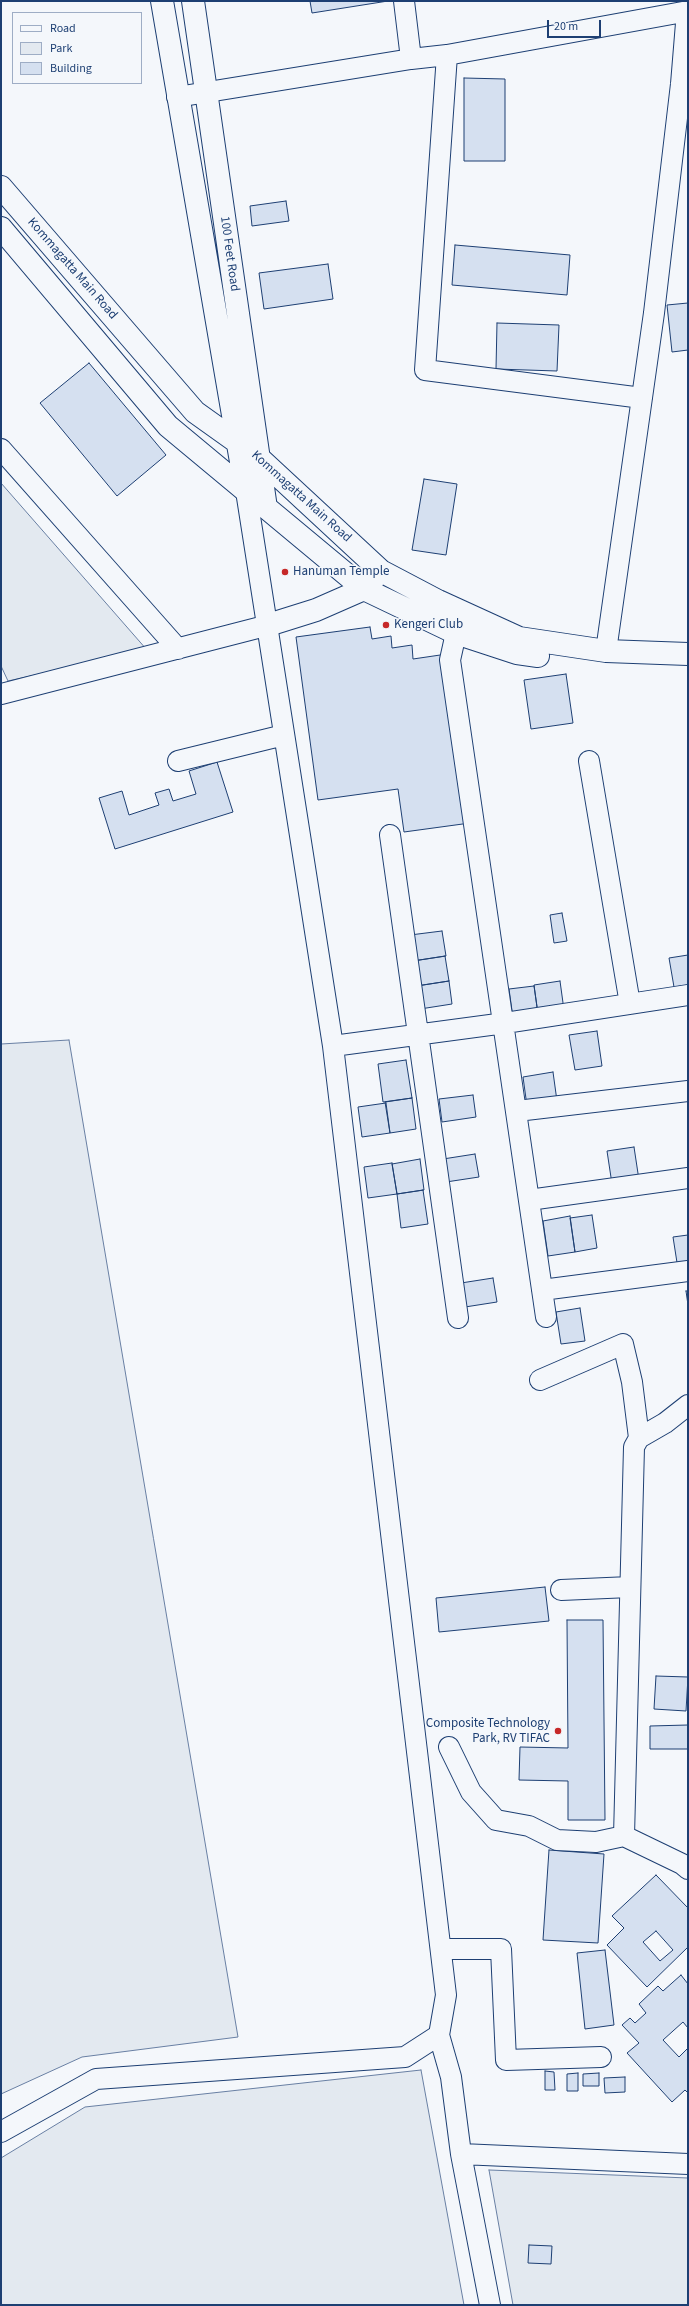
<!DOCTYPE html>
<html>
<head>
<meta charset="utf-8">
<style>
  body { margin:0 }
  #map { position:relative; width:689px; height:2306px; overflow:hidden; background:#f4f7fb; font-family:"Source Sans 3",sans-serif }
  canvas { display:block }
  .frame { position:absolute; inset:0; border:2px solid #1d3f73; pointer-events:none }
  .legend { position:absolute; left:12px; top:12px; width:130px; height:72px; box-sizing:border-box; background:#f4f7fb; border:1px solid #9eadc5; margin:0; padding:5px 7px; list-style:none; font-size:12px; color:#1d3f73 }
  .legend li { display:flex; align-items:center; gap:8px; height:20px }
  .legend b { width:20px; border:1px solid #9eadc5 }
  .scale { position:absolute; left:547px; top:20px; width:54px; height:18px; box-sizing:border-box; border:2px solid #1d3f73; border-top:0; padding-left:5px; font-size:12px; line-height:14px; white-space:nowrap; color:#1d3f73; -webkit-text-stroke:3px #f4f7fb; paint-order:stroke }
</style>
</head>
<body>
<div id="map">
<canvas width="689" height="2306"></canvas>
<div class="frame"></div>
<ul class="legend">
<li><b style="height:5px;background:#f4f7fb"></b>Road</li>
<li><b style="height:11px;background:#e3e9f0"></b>Park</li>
<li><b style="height:11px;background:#d5e0f0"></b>Building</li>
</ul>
<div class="scale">20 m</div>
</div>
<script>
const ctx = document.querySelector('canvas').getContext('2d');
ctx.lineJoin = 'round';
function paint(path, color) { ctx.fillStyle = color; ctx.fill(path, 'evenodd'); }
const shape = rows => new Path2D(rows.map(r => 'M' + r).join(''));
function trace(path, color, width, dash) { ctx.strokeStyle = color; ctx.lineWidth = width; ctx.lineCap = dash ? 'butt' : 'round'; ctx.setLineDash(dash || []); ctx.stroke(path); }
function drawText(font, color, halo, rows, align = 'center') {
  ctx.font = font + ' "Source Sans 3",sans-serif'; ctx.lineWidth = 3; ctx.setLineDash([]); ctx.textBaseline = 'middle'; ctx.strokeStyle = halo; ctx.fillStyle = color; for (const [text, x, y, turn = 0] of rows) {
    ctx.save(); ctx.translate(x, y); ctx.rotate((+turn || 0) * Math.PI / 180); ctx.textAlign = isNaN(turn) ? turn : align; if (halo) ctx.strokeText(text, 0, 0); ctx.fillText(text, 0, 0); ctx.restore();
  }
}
const green = shape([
  [1,483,147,650,8,681,1,666,1,483],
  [69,1040,238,2037,82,2057,1,2094,1,1044,69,1040],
  [421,2070,464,2305,1,2305,1,2158,85,2107,421,2070],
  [489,2170,688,2178,688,2305,513,2305,489,2170]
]);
paint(green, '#e3e9f0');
trace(green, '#687fa3', 1);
const building = shape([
  [310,1,388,1,312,13,310,1],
  [464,78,505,79,505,161,464,161,464,78],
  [286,201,289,221,252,226,250,206,286,201],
  [455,245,570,255,567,295,452,285,455,245],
  [328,264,333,299,264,309,259,273,328,264],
  [688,303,688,350,672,352,667,305,688,303],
  [497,323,559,325,557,371,496,369,497,323],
  [89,363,166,455,117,496,40,403,89,363],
  [424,479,457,484,446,555,412,550,424,479],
  [370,627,372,639,391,636,392,648,412,645,413,659,447,654,470,823,404,832,398,789,318,800,296,637,370,627],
  [566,674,573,723,531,729,524,680,566,674],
  [217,762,233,812,115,849,99,798,122,791,129,815,159,805,155,793,169,789,173,801,196,794,189,771,217,762],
  [562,913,567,941,554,943,550,915,562,913],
  [442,931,446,956,413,961,410,935,442,931],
  [688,955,688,985,674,987,669,958,688,955],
  [445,956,449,981,417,986,413,961,445,956],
  [449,981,452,1004,420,1009,416,986,449,981],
  [560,981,564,1010,538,1014,534,985,560,981],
  [534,986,538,1014,513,1018,509,989,534,986],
  [597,1031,602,1066,575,1070,569,1035,597,1031],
  [406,1060,412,1098,383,1102,378,1064,406,1060],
  [553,1072,557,1101,527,1106,523,1077,553,1072],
  [473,1095,476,1117,442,1122,439,1099,473,1095],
  [412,1098,416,1129,390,1133,385,1102,412,1098],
  [386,1103,390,1133,362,1137,358,1107,386,1103],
  [634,1147,639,1180,612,1184,607,1151,634,1147],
  [475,1154,479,1177,446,1182,443,1159,475,1154],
  [420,1159,424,1190,397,1194,392,1164,420,1159],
  [392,1163,397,1194,368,1198,364,1167,392,1163],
  [423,1190,428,1224,401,1228,397,1194,423,1190],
  [592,1215,597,1248,575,1252,570,1218,592,1215],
  [570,1216,575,1252,548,1256,543,1221,570,1216],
  [688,1235,688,1267,678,1269,673,1237,688,1235],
  [493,1278,497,1302,465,1307,461,1283,493,1278],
  [686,1291,688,1291,688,1305,686,1291],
  [580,1308,585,1341,561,1344,556,1312,580,1308],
  [545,1587,549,1621,439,1632,436,1598,545,1587],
  [567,1620,603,1620,605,1820,568,1820,568,1781,519,1780,520,1747,568,1748,567,1620],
  [656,1676,688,1677,686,1711,654,1709,656,1676],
  [688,1725,688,1749,650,1749,650,1726,688,1725],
  [549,1850,604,1854,598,1943,543,1940,549,1850],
  [656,1875,688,1908,688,1947,647,1987,607,1945,624,1928,612,1916,656,1875],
  [656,1931,673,1950,660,1961,643,1942,656,1931],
  [605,1950,614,2025,585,2029,577,1953,605,1950],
  [681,1975,688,1984,688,2028,683,2022,663,2040,679,2057,688,2048,688,2093,685,2090,672,2102,627,2053,639,2043,622,2025,630,2018,635,2023,646,2013,639,2004,658,1986,663,1991,681,1975],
  [545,2071,554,2072,555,2090,545,2090,545,2071],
  [578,2073,578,2091,567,2091,567,2074,578,2073],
  [599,2073,599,2086,583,2086,583,2074,599,2073],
  [625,2077,625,2092,605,2093,604,2078,625,2077],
  [529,2245,552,2246,551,2264,528,2263,529,2245]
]);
paint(building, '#d5e0f0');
trace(building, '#1d3f73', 1);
const minor = shape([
  [404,1,411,59],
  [447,55,425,370,642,398],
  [177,97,411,59,447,55,688,11],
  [1,449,178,649],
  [456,633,450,660,546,1317],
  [606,651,654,313,681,84,687,11],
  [1,694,265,626],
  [178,761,284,735],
  [589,761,630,1004],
  [390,835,458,1318],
  [333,1046,505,1023,688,995],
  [517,1111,688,1091],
  [529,1200,688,1178],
  [542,1290,688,1271],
  [540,1380,623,1344,632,1382,639,1438],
  [561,1590,630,1587],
  [449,1747,471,1792,496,1820,529,1826,557,1840,596,1842,624,1836,682,1864,688,1869],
  [624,1836,634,1447,639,1438,665,1423,688,1405],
  [441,1949,501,1949,506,2060,601,2057],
  [439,2035,451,2077,461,2154,490,2305],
  [1,2132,96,2079,405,2057,439,2035,446,1995,333,1046,246,491],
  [461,2154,688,2164]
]);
const major = shape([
  [162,1,246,491],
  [193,1,266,508],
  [1,187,195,412,258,457,381,571,438,601,519,638,606,651,688,654],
  [1,228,168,426,364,589,456,633,517,653,538,656],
  [265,626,316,610,364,589,373,580]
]);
trace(minor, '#1d3f73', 22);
trace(major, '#1d3f73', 24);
trace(minor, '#f4f7fb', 20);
trace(major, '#f4f7fb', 22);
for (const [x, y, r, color] of [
  [285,572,4,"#c62828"],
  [386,625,4,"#c62828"],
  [558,1731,4,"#c62828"]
]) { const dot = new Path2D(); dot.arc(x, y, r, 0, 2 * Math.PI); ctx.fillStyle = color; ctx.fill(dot); trace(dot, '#f4f7fb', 1.5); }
drawText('13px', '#1d3f73', '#f4f7fb', [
  ["100 Feet Road",229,254,82],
  ["Kommagatta Main Road",72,269,49],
  ["Kommagatta Main Road",301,497,42]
]);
drawText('13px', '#1d3f73', '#f4f7fb', [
  ["Hanuman Temple",293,572],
  ["Kengeri Club",394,625],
  ["Composite Technology",550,1724,"right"],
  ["Park, RV TIFAC",550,1739,"right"]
], 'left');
</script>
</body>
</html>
